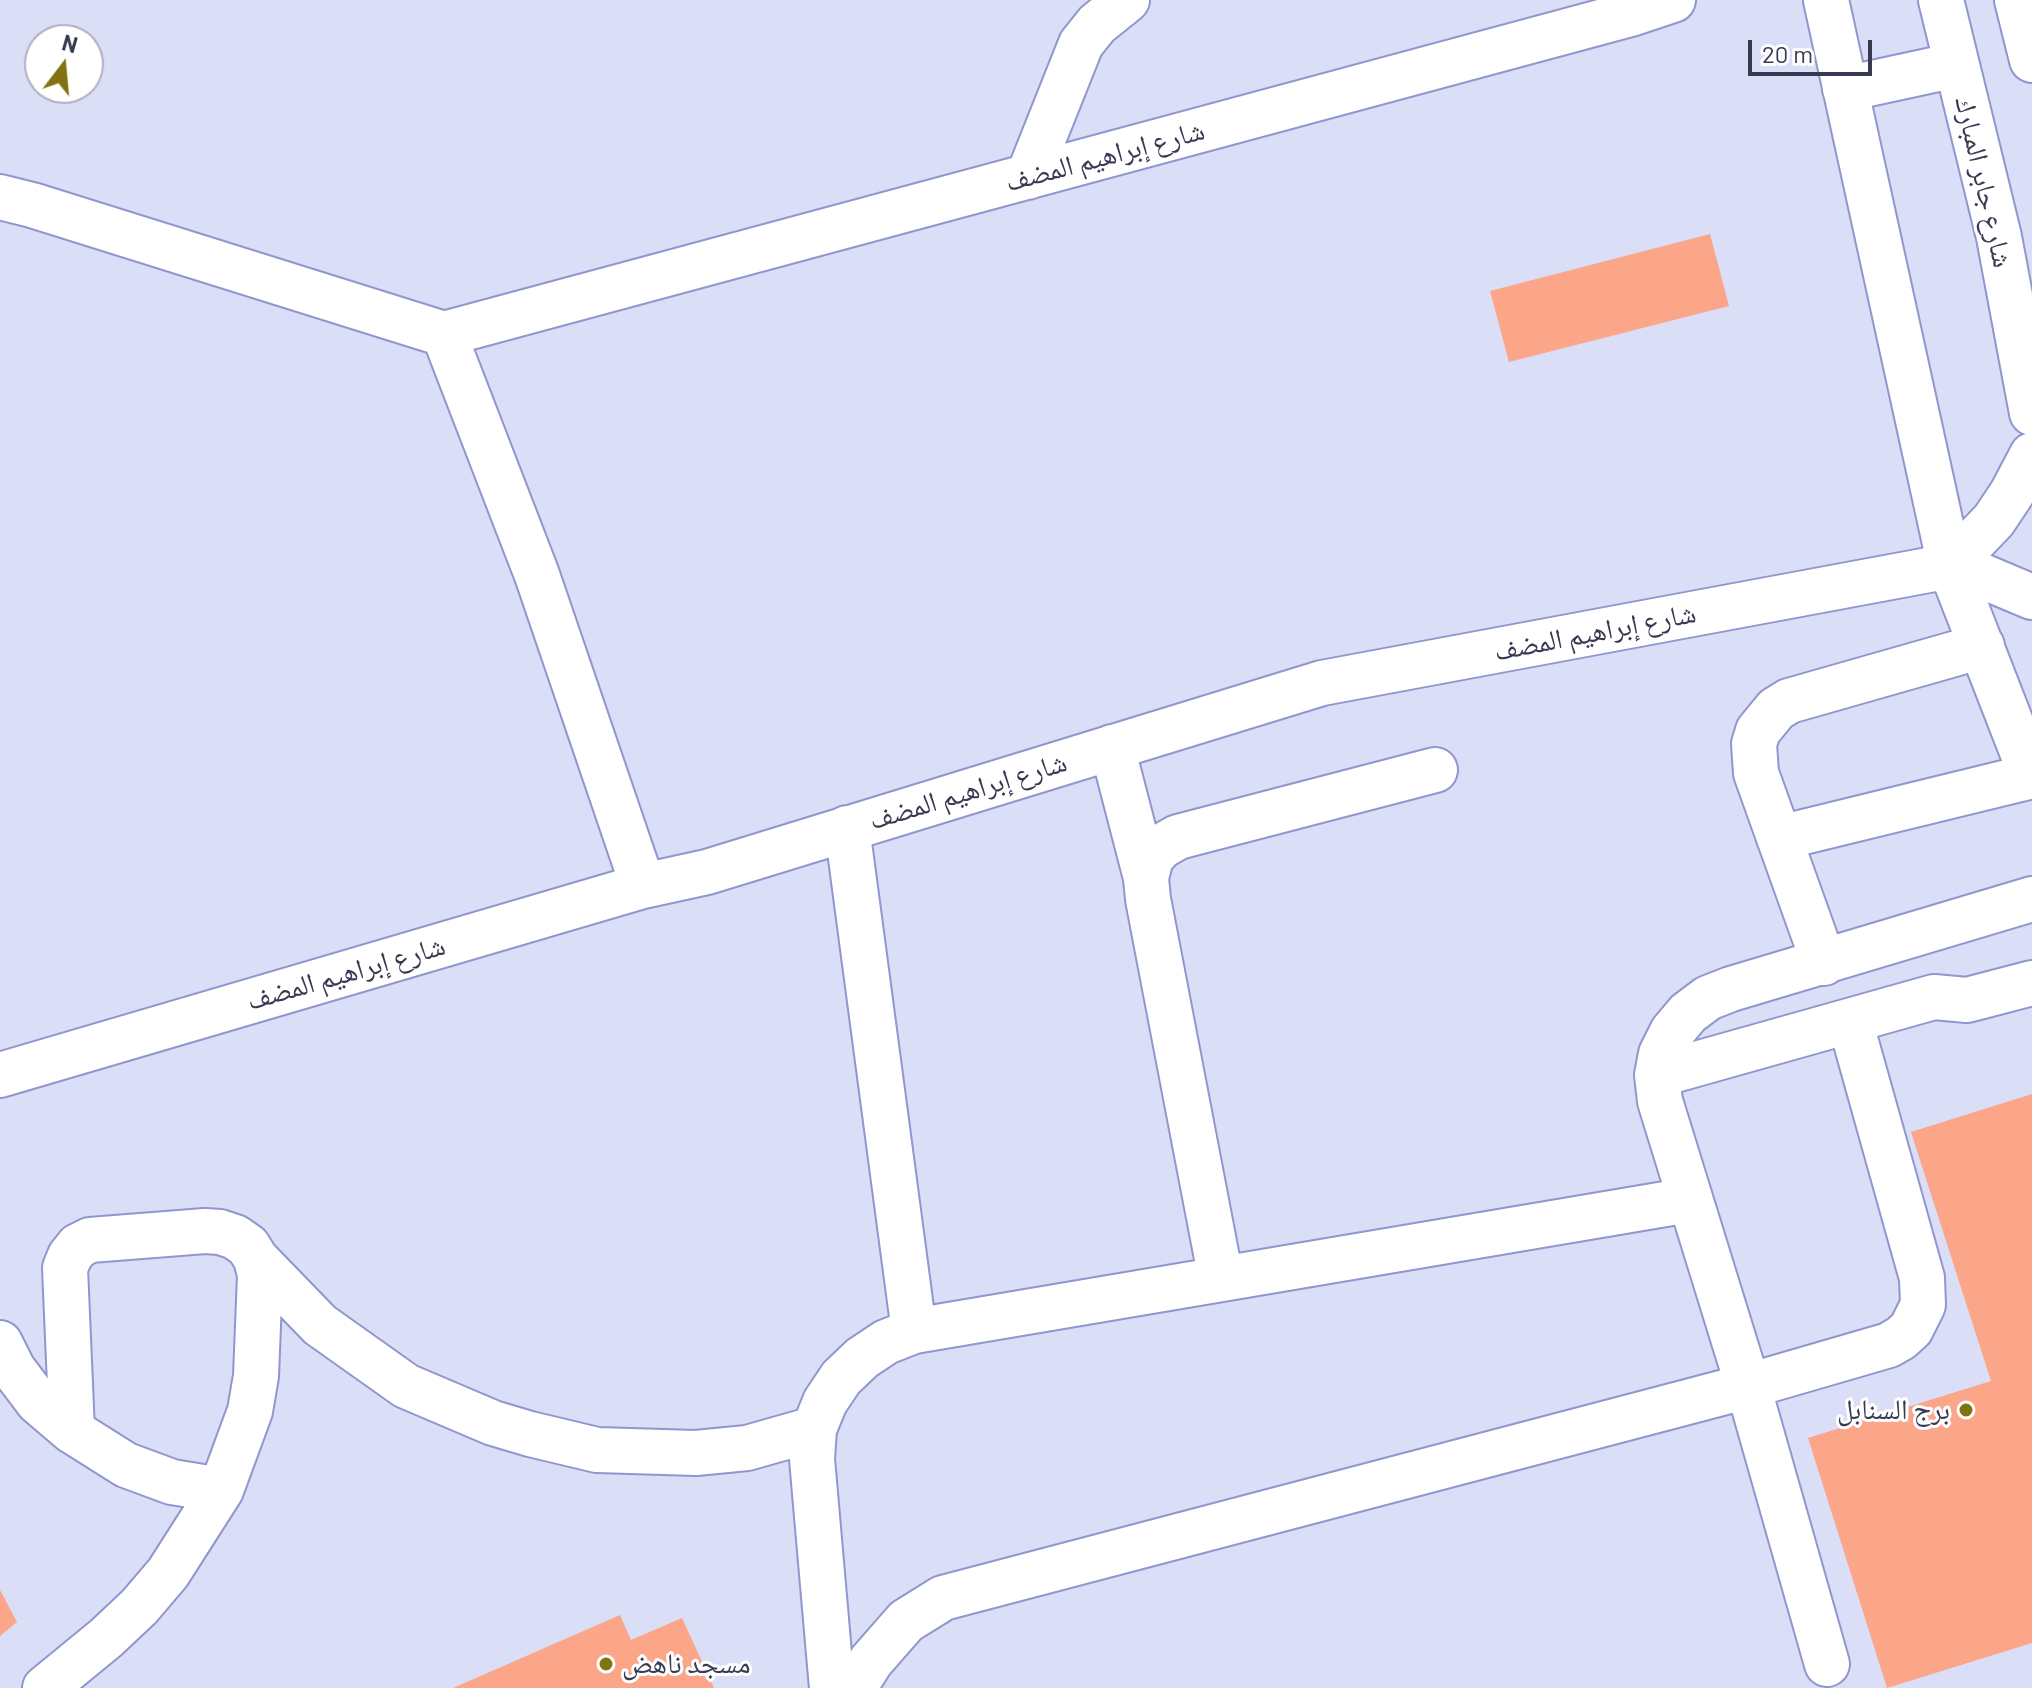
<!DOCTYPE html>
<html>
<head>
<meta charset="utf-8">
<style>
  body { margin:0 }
  #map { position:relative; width:2032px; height:1688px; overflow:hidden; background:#dadef6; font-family:Barlow,sans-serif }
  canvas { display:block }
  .north { position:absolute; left:24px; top:24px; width:80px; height:80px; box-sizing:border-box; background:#fff; border:2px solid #afb0ba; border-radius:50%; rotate:16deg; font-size:22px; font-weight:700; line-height:32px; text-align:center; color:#383a52 }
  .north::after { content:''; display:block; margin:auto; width:28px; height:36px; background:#827212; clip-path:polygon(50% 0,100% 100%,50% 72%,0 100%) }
  .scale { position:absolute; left:1748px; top:40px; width:124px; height:36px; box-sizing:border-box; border:4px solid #383a52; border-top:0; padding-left:10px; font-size:24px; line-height:28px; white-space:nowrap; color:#383a52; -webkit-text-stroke:6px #fff; paint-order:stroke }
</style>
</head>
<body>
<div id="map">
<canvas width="2032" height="1688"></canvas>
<div class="north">N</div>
<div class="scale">20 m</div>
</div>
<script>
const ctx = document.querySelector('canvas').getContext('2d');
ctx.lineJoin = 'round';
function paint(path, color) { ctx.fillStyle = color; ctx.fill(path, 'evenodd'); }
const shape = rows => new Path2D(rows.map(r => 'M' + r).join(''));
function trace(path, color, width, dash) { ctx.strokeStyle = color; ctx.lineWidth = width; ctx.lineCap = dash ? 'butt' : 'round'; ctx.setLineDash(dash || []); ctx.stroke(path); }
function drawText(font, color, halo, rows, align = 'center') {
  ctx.font = font + ' Barlow,"Noto Naskh Arabic",sans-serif'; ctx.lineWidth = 6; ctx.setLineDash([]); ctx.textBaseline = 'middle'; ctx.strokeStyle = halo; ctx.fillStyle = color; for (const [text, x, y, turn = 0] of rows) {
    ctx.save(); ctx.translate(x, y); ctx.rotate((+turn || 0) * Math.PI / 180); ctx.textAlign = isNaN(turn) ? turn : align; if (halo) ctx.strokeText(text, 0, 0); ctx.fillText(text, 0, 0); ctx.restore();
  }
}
paint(shape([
  [1710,234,1729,306,1509,362,1490,291],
  [2032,1094,2032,1643,1887,1688,1808,1438,1991,1381,1911,1132],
  [0,1590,17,1622,0,1636],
  [620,1615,631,1640,682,1618,714,1688,453,1688]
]), '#fba589');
const minor = shape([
  [1826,0,1950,566,2032,777],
  [1845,89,1956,65],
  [1028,177,1081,44,1097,24,1127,0],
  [0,197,32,205,444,334,537,575,643,886],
  [444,334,1634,13,1673,0],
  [1950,566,1994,520,2012,493,2032,455],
  [1112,747,1146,878],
  [847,828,914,1331],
  [1779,838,2032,776],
  [1824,963,1756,773,1754,744,1758,731,1776,709,1789,701,1982,646],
  [0,1075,643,886,707,872,1322,683,1950,566,1982,576,2032,597],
  [1657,1075,1934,997,1967,1000,2032,983],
  [256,1259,320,1325,406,1386,493,1423,530,1434,597,1450,696,1453,747,1448,814,1429],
  [1221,1279,1148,899,1146,878,1151,858,1162,846,1178,837,1435,770],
  [0,1343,13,1369,38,1402,72,1431,126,1465,172,1482,221,1490],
  [1827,1664,1748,1386,1660,1101,1657,1075,1661,1054,1672,1032,1688,1013,1708,998,1731,989,2032,899],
  [45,1688,106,1638,139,1607,168,1573,221,1490,250,1411,256,1376,260,1275,256,1259,248,1246,235,1237,220,1232,205,1231,90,1240,78,1246,70,1256,65,1268,72,1431],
  [832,1688,812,1459,814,1429,825,1402,841,1378,862,1358,886,1342,914,1331,1689,1200],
  [854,1688,871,1661,906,1621,943,1598,1748,1386,1889,1345,1901,1338,1911,1329,1923,1305,1922,1278,1850,1021]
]);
const major = shape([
  [1941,0,1999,237,2032,413],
  [2017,0,2032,60]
]);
trace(minor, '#9096ce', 48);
trace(major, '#9096ce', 48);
trace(minor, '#fff', 44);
trace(major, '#fff', 44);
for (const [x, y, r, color] of [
  [1966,1410,8,"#827212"],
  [606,1664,8,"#827212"]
]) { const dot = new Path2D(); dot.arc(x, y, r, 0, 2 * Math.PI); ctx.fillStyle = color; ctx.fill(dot); trace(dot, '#fff', 3); }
drawText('28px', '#383a52', '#fff', [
  ["شارع إبراهيم المضف",1105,156,-15],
  ["شارع جابر المبارك",1984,182,77],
  ["شارع إبراهيم المضف",1595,632,-11],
  ["شارع إبراهيم المضف",968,791,-17],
  ["شارع إبراهيم المضف",346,973,-16]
]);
drawText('28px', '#383a52', '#fff', [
  ["برج السنابل",1950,1410],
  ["مسجد ناهض",622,1664,"left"]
], 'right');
</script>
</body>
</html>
